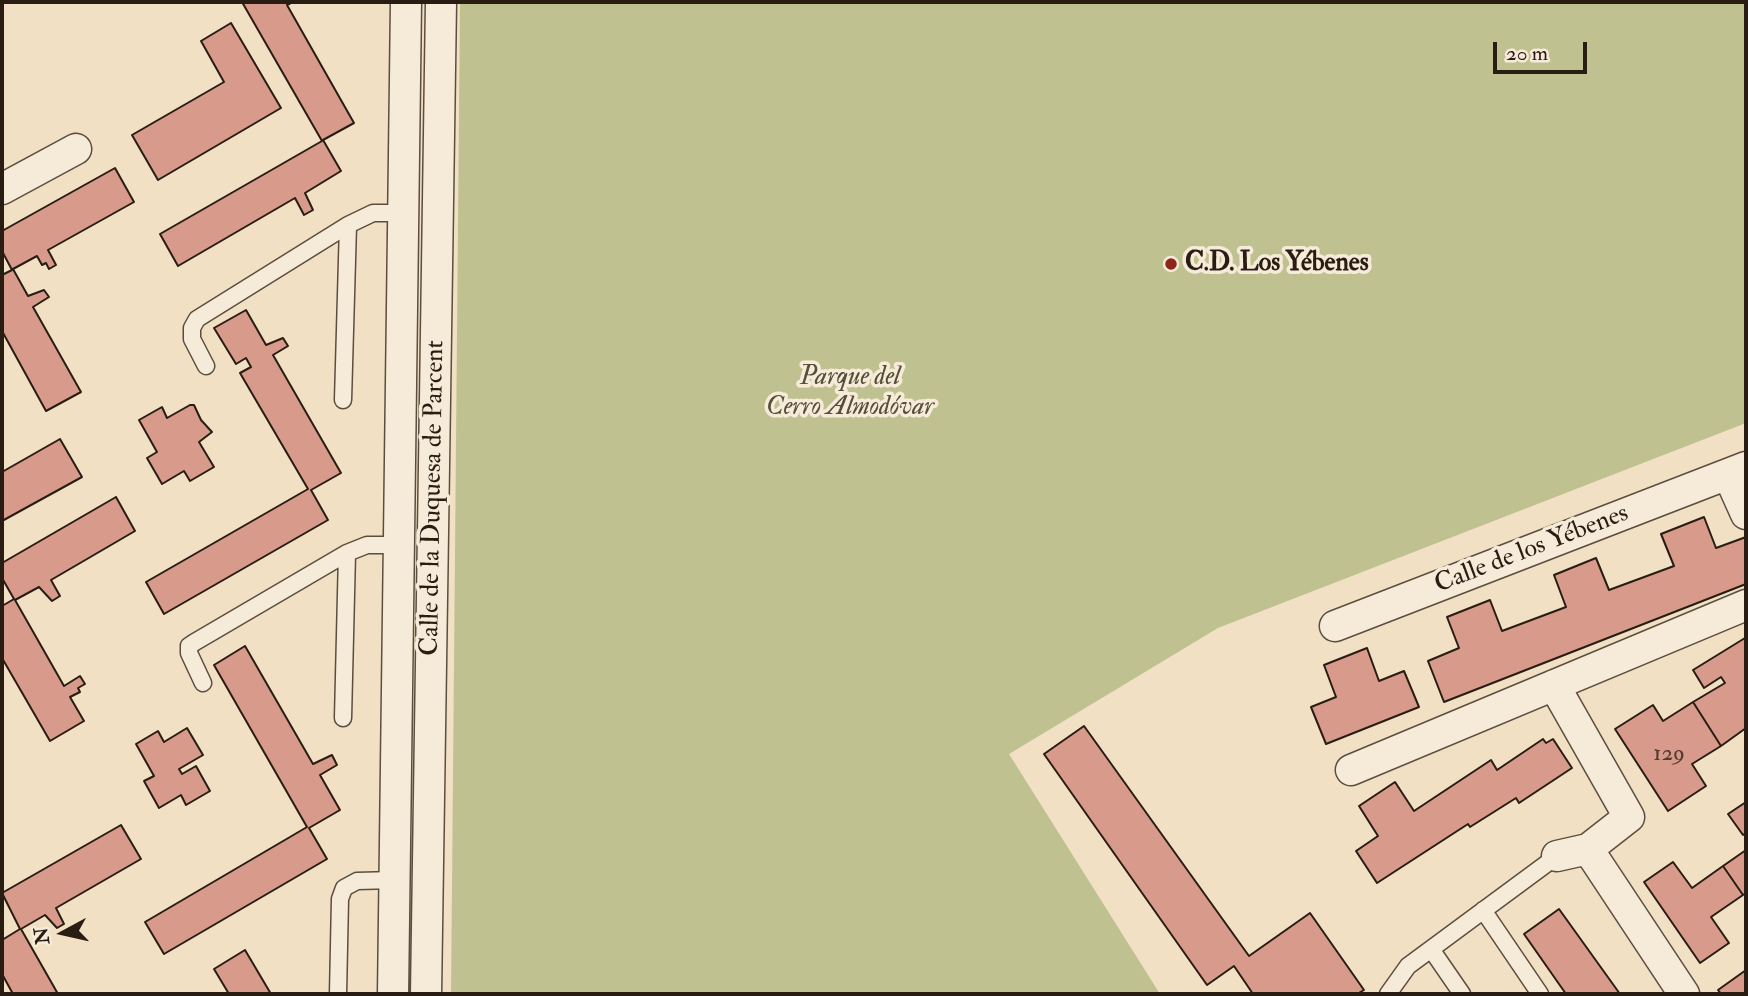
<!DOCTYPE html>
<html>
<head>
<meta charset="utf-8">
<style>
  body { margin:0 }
  #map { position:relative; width:1748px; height:996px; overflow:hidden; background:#f1e0c4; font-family:"IM FELL Double Pica",serif }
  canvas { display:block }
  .frame { position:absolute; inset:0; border:4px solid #291d13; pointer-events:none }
  .north { position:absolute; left:28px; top:898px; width:70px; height:70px; -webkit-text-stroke:5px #f6ebd9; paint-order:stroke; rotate:262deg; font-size:19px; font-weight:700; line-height:28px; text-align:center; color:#291d13 }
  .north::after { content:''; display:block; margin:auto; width:24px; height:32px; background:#291d13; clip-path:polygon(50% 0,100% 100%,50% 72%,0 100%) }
  .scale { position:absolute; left:1493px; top:42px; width:94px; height:32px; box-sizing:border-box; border:4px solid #291d13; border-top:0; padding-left:9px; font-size:21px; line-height:24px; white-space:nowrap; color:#291d13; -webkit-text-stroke:5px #f6ebd9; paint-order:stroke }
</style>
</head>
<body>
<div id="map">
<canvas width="1748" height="996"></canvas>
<div class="frame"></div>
<div class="north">N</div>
<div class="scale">20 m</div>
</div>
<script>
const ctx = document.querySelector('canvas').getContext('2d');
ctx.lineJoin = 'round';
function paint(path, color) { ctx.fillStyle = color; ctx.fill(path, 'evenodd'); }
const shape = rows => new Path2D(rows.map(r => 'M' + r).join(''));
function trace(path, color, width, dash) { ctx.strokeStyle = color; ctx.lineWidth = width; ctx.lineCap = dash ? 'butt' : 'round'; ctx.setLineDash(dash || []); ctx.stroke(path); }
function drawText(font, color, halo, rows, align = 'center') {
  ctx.font = font + ' "IM FELL Double Pica",serif'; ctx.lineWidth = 7; ctx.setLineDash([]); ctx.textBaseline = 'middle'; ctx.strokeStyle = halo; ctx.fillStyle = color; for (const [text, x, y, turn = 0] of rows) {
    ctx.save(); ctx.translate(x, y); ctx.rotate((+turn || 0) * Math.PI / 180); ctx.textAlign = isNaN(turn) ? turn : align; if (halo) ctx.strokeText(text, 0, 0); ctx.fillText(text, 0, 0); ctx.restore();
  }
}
paint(shape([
  [460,2,1746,2,1746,423,1218,628,1009,754,1160,994,451,994]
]), '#c0c190');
const building = shape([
  [242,2,293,2,287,5,354,123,323,140,341,171,305,193,313,210,304,215,295,198,178,266,160,234,322,141,242,2],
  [231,23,281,108,158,180,132,135,224,82,201,41,231,23],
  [115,168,134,202,48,250,56,265,49,269,46,263,42,265,37,256,13,269,28,296,44,290,49,297,33,307,81,392,46,411,2,331,2,275,12,270,2,251,2,231,115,168],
  [246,310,266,345,283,338,288,346,273,355,341,473,311,490,328,520,164,614,146,582,308,489,240,373,251,367,246,358,236,364,214,328,246,310],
  [190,405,194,405,201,420,212,432,199,442,214,467,190,481,184,471,162,484,147,458,157,452,139,420,162,407,167,418,190,405],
  [60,439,82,477,2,521,2,472,60,439],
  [116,497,135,531,51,580,60,596,52,601,39,587,15,600,64,686,80,676,85,684,78,688,80,692,70,697,84,721,50,741,2,658,2,606,14,599,2,578,2,563,116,497],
  [1704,517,1716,548,1746,537,1746,584,1444,702,1428,661,1459,648,1447,617,1490,600,1502,631,1566,607,1554,575,1596,558,1609,590,1674,566,1661,534,1704,517],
  [1745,638,1746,728,1721,746,1693,702,1725,683,1721,677,1704,688,1693,670,1745,638],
  [245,646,313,764,332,755,337,765,320,775,340,810,309,828,327,859,164,954,145,922,307,827,214,665,245,646],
  [1367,648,1379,681,1404,671,1419,707,1326,744,1311,707,1336,697,1324,665,1367,648],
  [1693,702,1721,746,1692,764,1706,786,1668,811,1615,729,1653,705,1663,721,1693,702],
  [1084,726,1249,956,1310,913,1364,990,1357,994,1253,994,1234,966,1207,985,1044,754,1084,726],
  [187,728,203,755,179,769,182,774,196,766,210,791,186,805,181,795,159,808,144,781,154,776,136,744,158,731,164,742,187,728],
  [1543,739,1546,743,1553,739,1572,768,1519,803,1516,798,1470,827,1468,824,1377,883,1356,851,1378,836,1359,806,1395,782,1414,811,1491,760,1497,770,1543,739],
  [1746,802,1746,833,1743,835,1728,814,1746,802],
  [121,825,141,859,56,908,64,924,57,928,45,915,21,929,58,994,13,994,2,974,2,940,20,929,2,893,121,825],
  [1746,850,1746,893,1743,895,1723,866,1746,850],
  [1673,862,1692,888,1723,866,1743,895,1711,917,1729,943,1700,963,1644,882,1673,862],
  [1559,909,1620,994,1566,994,1524,934,1559,909],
  [245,950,271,994,229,994,214,969,245,950],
  [1746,970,1746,994,1721,994,1718,990,1746,970]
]);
paint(building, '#d89a8b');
trace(building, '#291d13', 2);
const lane = shape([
  [206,366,192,339,192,328,197,319,348,225,373,213,401,213],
  [343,400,348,225],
  [203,683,189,653,189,646,195,642,347,553,367,545,399,545],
  [343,718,347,553],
  [1483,910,1540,994],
  [1431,949,1462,994],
  [338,994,340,899,344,888,357,881,395,880],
  [1388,994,1408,966,1557,856]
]);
const street = shape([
  [2,189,76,149],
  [1728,474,1746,514],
  [1335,626,1746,467],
  [1554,685,1629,817,1588,849,1684,994],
  [1351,770,1746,605],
  [1557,856,1588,849],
  [393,994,406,2],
  [426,994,441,2]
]);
trace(lane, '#5b4e3f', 19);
trace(street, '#5b4e3f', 33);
trace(lane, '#f6ebd9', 16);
trace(street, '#f6ebd9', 30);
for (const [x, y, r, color] of [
  [1171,264,7,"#8f2418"]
]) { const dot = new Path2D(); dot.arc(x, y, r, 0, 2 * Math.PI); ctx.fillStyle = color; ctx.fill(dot); trace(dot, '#f6ebd9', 2.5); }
drawText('23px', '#553c31', null, [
  ["129",1669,755]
]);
drawText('bold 26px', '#291d13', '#f6ebd9', [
  ["C.D. Los Yébenes",1185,264]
], 'left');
drawText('italic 26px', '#564e38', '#f6ebd9', [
  ["Parque del",850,378],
  ["Cerro Almodóvar",850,408]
]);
drawText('26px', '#291d13', '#f6ebd9', [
  ["Calle de la Duquesa de Parcent",434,498,-89],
  ["Calle de los Yébenes",1532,550,-21]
]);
</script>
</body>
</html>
